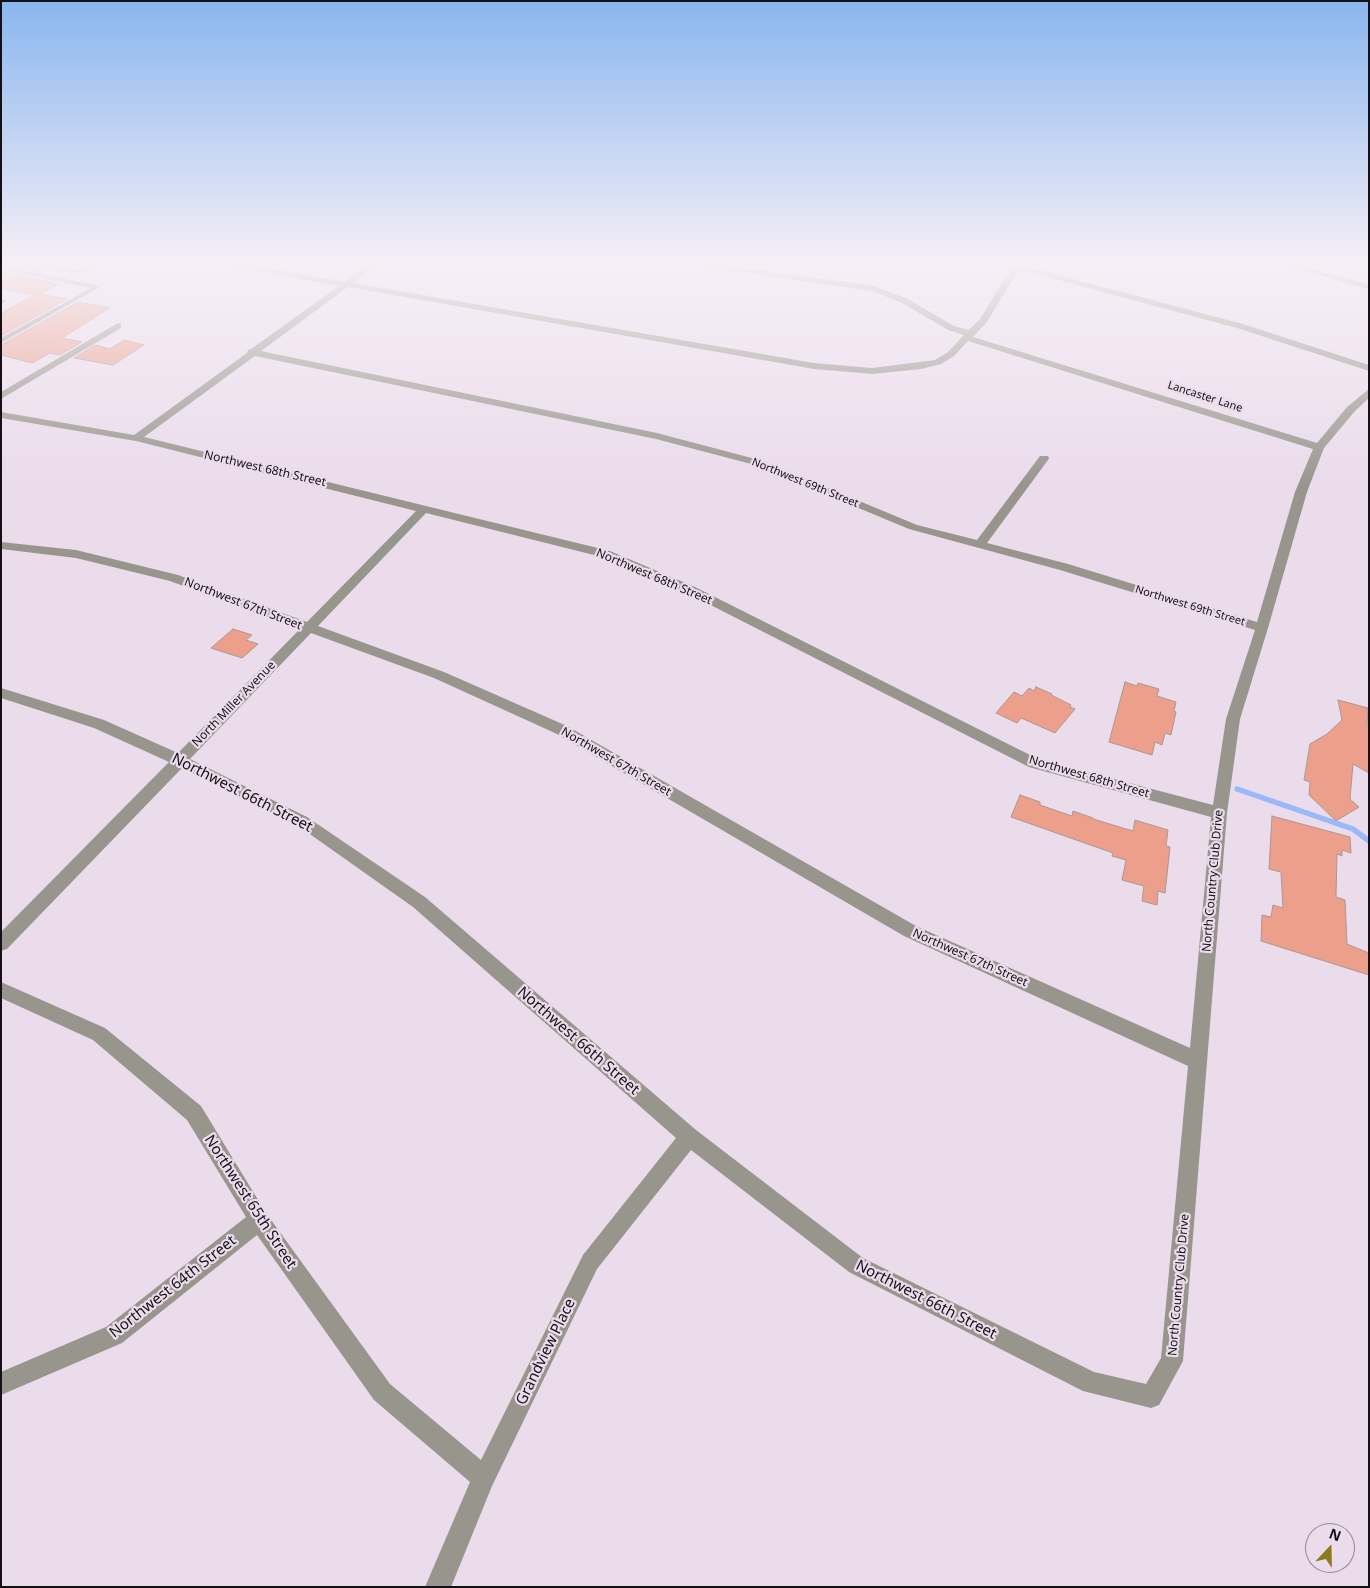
<!DOCTYPE html>
<html>
<head>
<meta charset="utf-8">
<style>
  body { margin:0 }
  #map { position:relative; width:1370px; height:1588px; overflow:hidden; background:#ebdcec; font-family:"Noto Sans",sans-serif }
  canvas { display:block }
  .frame { position:absolute; inset:0; border:2px solid #151016; pointer-events:none }
  .north { position:absolute; left:1305px; top:1523px; width:50px; height:50px; box-sizing:border-box; background:#ebdcec; border:1px solid #958a96; border-radius:50%; rotate:21deg; font-size:14px; font-weight:700; line-height:20px; text-align:center; color:#151016 }
  .north::after { content:''; display:block; margin:auto; width:18px; height:22px; background:#8d7a1f; clip-path:polygon(50% 0,100% 100%,50% 72%,0 100%) }
</style>
</head>
<body>
<div id="map">
<canvas width="1370" height="1588"></canvas>
<div class="frame"></div>
<div class="north">N</div>
</div>
<script>
const ctx = document.querySelector('canvas').getContext('2d');
ctx.lineJoin = 'round';
const shape = rows => new Path2D(rows.map(r => 'M' + r).join(''));
function trace(path, color, width, dash) { ctx.strokeStyle = color; ctx.lineWidth = width; ctx.lineCap = dash ? 'butt' : 'round'; ctx.setLineDash(dash || []); ctx.stroke(path); }
function paint(path, color) { ctx.fillStyle = color; ctx.fill(path, 'evenodd'); }
function drawText(font, color, halo, rows, align = 'center') {
  ctx.font = font + ' "Noto Sans",sans-serif'; ctx.lineWidth = 4.5; ctx.setLineDash([]); ctx.textBaseline = 'middle'; ctx.strokeStyle = halo; ctx.fillStyle = color; for (const [text, x, y, turn = 0] of rows) {
    ctx.save(); ctx.translate(x, y); ctx.rotate((+turn || 0) * Math.PI / 180); ctx.textAlign = isNaN(turn) ? turn : align; if (halo) ctx.strokeText(text, 0, 0); ctx.fillText(text, 0, 0); ctx.restore();
  }
}
trace(shape([
  [1237,789,1353,829,1369,841]
]), '#9ab9f9', 5.5);
const building = shape([
  [1,264,22,264,24,266,46,270,42,272,1,264],
  [1,272,59,284,40,294,67,299,1,336,1,313,34,295,1,289,1,272],
  [78,302,110,308,62,338,82,342,60,355,50,353,32,363,1,355,1,345,78,302],
  [124,340,144,345,113,365,74,358,95,345,110,349,124,340],
  [233,629,252,635,246,640,258,644,242,658,211,648,233,629],
  [1125,682,1137,686,1138,683,1159,689,1157,696,1176,702,1174,711,1176,712,1171,735,1165,733,1162,745,1155,742,1152,755,1109,742,1125,682],
  [1036,687,1052,694,1051,695,1071,705,1070,707,1075,709,1055,733,1021,718,1017,723,996,713,1014,692,1022,696,1029,688,1034,691,1036,687],
  [1338,700,1368,708,1367,726,1369,727,1369,773,1353,764,1350,799,1359,807,1336,821,1309,795,1310,782,1304,780,1310,744,1327,734,1342,720,1338,700],
  [1020,795,1040,802,1040,805,1072,816,1073,811,1093,818,1093,819,1133,831,1135,820,1168,830,1166,846,1170,847,1165,893,1158,891,1157,905,1142,901,1144,886,1122,880,1126,860,1112,856,1113,853,1011,817,1020,795],
  [1272,816,1350,837,1351,853,1342,850,1342,856,1337,854,1336,897,1345,900,1347,944,1369,953,1369,975,1261,941,1262,915,1271,917,1273,905,1283,908,1281,872,1269,869,1272,816]
]);
paint(building, '#ec9f8b');
trace(building, '#ac9690', 1);
paint(shape([
  [24,264,37,264,74,269,85,268,94,264,101,264,88,271,74,273,24,264],
  [1,266,97,285,100,287,1,343,1,338,91,288,1,270,1,266],
  [1,298,6,301,1,305,1,298]
]), '#98958d');
paint(shape([
  [226,264,242,264,345,282,369,264,378,264,353,283,814,363,872,368,935,360,948,352,964,335,948,330,902,303,872,291,699,266,695,264,713,264,874,286,908,299,954,326,969,330,980,319,1000,286,1013,268,1007,267,1007,264,1025,264,1024,266,1243,324,1369,365,1369,371,1237,328,1020,270,1008,287,987,322,973,337,1317,443,1347,407,1369,389,1369,398,1355,411,1324,448,1307,492,1268,628,1240,719,1227,813,1183,1361,1159,1405,1151,1408,1083,1391,849,1272,691,1150,597,1269,492,1486,451,1587,425,1587,470,1482,374,1400,257,1235,122,1343,1,1395,1,1372,106,1327,246,1217,187,1120,93,1040,1,998,1,982,105,1028,201,1106,266,1213,390,1384,481,1460,583,1255,676,1138,413,907,297,825,182,768,7,949,1,951,1,932,169,762,94,728,1,698,1,688,104,720,178,753,300,629,170,581,76,558,1,549,1,542,76,550,178,575,307,622,416,511,136,441,1,418,1,412,134,435,247,353,248,350,251,349,339,286,230,266,226,264],
  [348,287,814,369,872,374,921,369,941,364,954,356,968,341,1313,449,1295,492,1257,622,1068,564,987,543,1048,460,1049,458,1048,456,1040,456,977,540,917,525,763,461,657,433,261,351,348,287],
  [255,356,656,439,755,465,909,529,1060,570,1255,630,1226,719,1213,805,1038,759,695,587,610,551,144,437,255,356],
  [426,513,602,557,687,593,1029,767,1211,817,1190,1048,916,926,567,726,444,672,318,626,426,513],
  [311,633,434,678,557,734,904,936,1188,1066,1161,1358,1146,1384,1094,1372,863,1258,696,1130,425,897,307,817,190,759,311,633],
  [1279,264,1291,264,1369,284,1369,289,1279,264],
  [118,323,121,324,121,328,1,399,1,392,118,323]
]), '#98958d');
const sky = ctx.createLinearGradient(0, 0, 0, 486);
sky.addColorStop(0, '#89b6ef');
sky.addColorStop(0.54, '#f6eff6');
sky.addColorStop(1, '#f6eff600');
ctx.fillStyle = sky;
ctx.fillRect(0, 0, 1370, 486);
drawText('11px', '#151016', '#ebdcec', [
  ["Lancaster Lane",1205,397,18],
  ["Northwest 69th Street",805,483,22],
  ["Northwest 69th Street",1190,606,17]
]);
drawText('12px', '#151016', '#ebdcec', [
  ["Northwest 68th Street",265,469,13],
  ["Northwest 68th Street",654,577,23],
  ["Northwest 67th Street",243,604,21],
  ["North Miller Avenue",234,704,-46],
  ["Northwest 67th Street",616,762,30],
  ["Northwest 68th Street",1089,777,16],
  ["North Country Club Drive",1213,881,-85],
  ["Northwest 67th Street",970,958,24],
  ["North Country Club Drive",1179,1285,-85]
]);
drawText('15px', '#151016', '#ebdcec', [
  ["Northwest 66th Street",242,793,27],
  ["Northwest 66th Street",578,1041,41],
  ["Northwest 65th Street",250,1202,57],
  ["Northwest 64th Street",173,1287,-38],
  ["Northwest 66th Street",926,1300,27],
  ["Grandview Place",546,1352,-64]
]);
</script>
</body>
</html>
